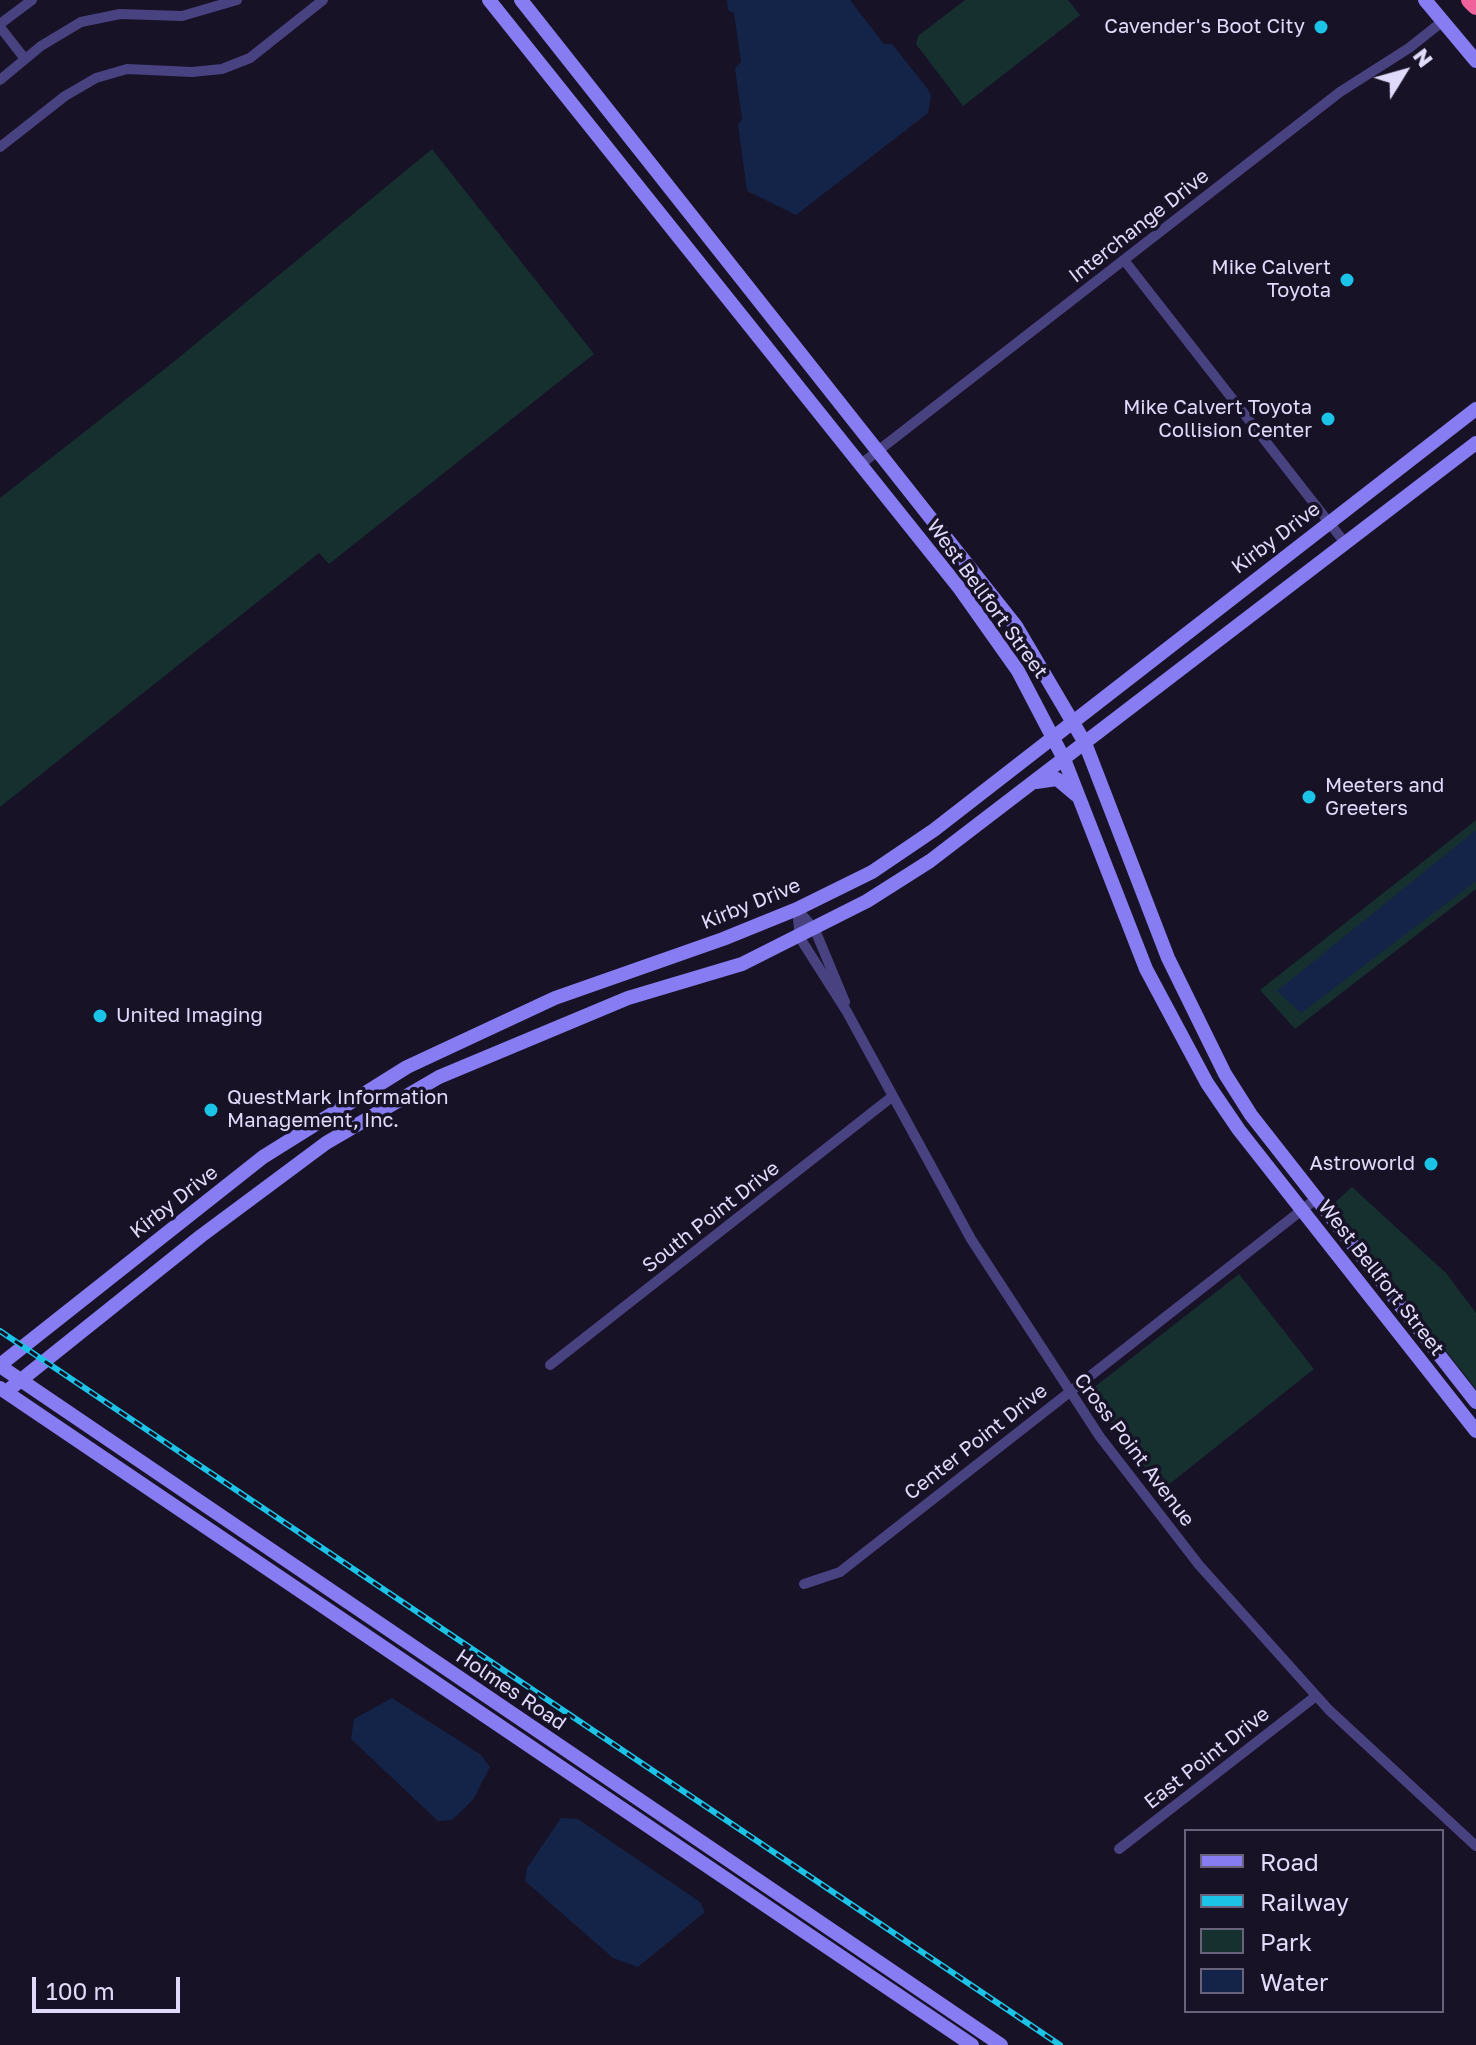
<!DOCTYPE html>
<html>
<head>
<meta charset="utf-8">
<style>
  body { margin:0 }
  #map { position:relative; width:1476px; height:2045px; overflow:hidden; background:#171226; font-family:"Golos Text",sans-serif }
  canvas { display:block }
  .legend { position:absolute; left:1184px; top:1829px; width:260px; height:184px; box-sizing:border-box; background:#171226; border:2px solid #68627b; margin:0; padding:10px 14px; list-style:none; font-size:24px; color:#e1dbfb }
  .legend li { display:flex; align-items:center; gap:16px; height:40px }
  .legend b { width:40px; border:2px solid #68627b }
  .north { position:absolute; left:1364px; top:32px; width:80px; height:80px; -webkit-text-stroke:6px #171226; paint-order:stroke; rotate:53deg; font-size:22px; font-weight:700; line-height:32px; text-align:center; color:#e1dbfb }
  .north::after { content:''; display:block; margin:auto; width:28px; height:36px; background:#e1dbfb; clip-path:polygon(50% 0,100% 100%,50% 72%,0 100%) }
  .scale { position:absolute; left:32px; top:1977px; width:148px; height:36px; box-sizing:border-box; border:4px solid #e1dbfb; border-top:0; padding-left:10px; font-size:24px; line-height:28px; white-space:nowrap; color:#e1dbfb; -webkit-text-stroke:6px #171226; paint-order:stroke }
</style>
</head>
<body>
<div id="map">
<canvas width="1476" height="2045"></canvas>
<ul class="legend">
<li><b style="height:10px;background:#877cf1"></b>Road</li>
<li><b style="height:10px;background:#1bc4e7"></b>Railway</li>
<li><b style="height:22px;background:#162f2f"></b>Park</li>
<li><b style="height:22px;background:#142448"></b>Water</li>
</ul>
<div class="north">N</div>
<div class="scale">100 m</div>
</div>
<script>
const ctx = document.querySelector('canvas').getContext('2d');
ctx.lineJoin = 'round';
function paint(path, color) { ctx.fillStyle = color; ctx.fill(path, 'evenodd'); }
const shape = rows => new Path2D(rows.map(r => 'M' + r).join(''));
function trace(path, color, width, dash) { ctx.strokeStyle = color; ctx.lineWidth = width; ctx.lineCap = dash ? 'butt' : 'round'; ctx.setLineDash(dash || []); ctx.stroke(path); }
function drawText(font, color, halo, rows, align = 'center') {
  ctx.font = font + ' "Golos Text",sans-serif'; ctx.lineWidth = 7; ctx.setLineDash([]); ctx.textBaseline = 'middle'; ctx.strokeStyle = halo; ctx.fillStyle = color; for (const [text, x, y, turn = 0] of rows) {
    ctx.save(); ctx.translate(x, y); ctx.rotate((+turn || 0) * Math.PI / 180); ctx.textAlign = isNaN(turn) ? turn : align; if (halo) ctx.strokeText(text, 0, 0); ctx.fillText(text, 0, 0); ctx.restore();
  }
}
paint(shape([
  [965,0,1068,0,1080,15,963,106,916,44,918,36],
  [432,149,594,354,329,564,319,553,0,807,0,498,171,364],
  [1476,820,1476,889,1295,1029,1260,990],
  [1352,1187,1446,1273,1476,1313,1476,1389,1331,1206],
  [1239,1274,1314,1369,1162,1490,1088,1392]
]), '#162f2f');
paint(shape([
  [727,0,850,0,884,44,892,44,927,88,931,96,928,113,796,215,747,191,738,125,742,119,735,68,741,62,734,13,728,10],
  [1476,830,1476,881,1301,1013,1277,991],
  [392,1698,480,1754,490,1767,473,1800,452,1820,438,1821,351,1739,354,1719],
  [561,1818,578,1819,700,1902,705,1912,638,1967,613,1958,525,1881,527,1868]
]), '#142448');
trace(shape([
  [0,24,32,0],
  [0,27,25,59],
  [0,80,41,46,81,22,120,14,182,16,237,0],
  [0,147,65,96,96,78,127,69,192,72,222,69,250,58,323,0],
  [1124,260,1345,543],
  [861,464,1340,92,1409,48,1443,21],
  [797,909,800,938,847,1012,971,1239,1100,1437,1199,1565,1329,1710,1476,1846],
  [798,910,815,930,845,1002],
  [550,1365,893,1096],
  [804,1584,840,1572,1316,1199],
  [1119,1849,1316,1696]
]), '#494280', 10);
trace(shape([
  [489,0,960,589,1018,671,1064,759,1146,969,1207,1083,1239,1130,1476,1431],
  [521,0,1016,626,1085,743,1168,958,1225,1074,1251,1115,1476,1402],
  [1425,0,1476,61],
  [1036,782,1057,779,1076,795],
  [0,1365,263,1157,407,1067,555,998,723,939,797,909,872,872,934,830,1476,409],
  [0,1366,1001,2045],
  [0,1388,972,2045],
  [6,1392,201,1236,326,1143,439,1077,628,998,742,964,867,901,930,861,1476,443]
]), '#877cf1', 14);
trace(shape([
  [1470,0,1476,6]
]), '#ef629c', 18);
const rail = shape([
  [0,1331,1060,2045]
]);
trace(rail, '#1bc4e7', 6);
trace(rail, '#171226', 3, [9]);
for (const [x, y, r, color] of [
  [1321,27,8,"#1bc4e7"],
  [1347,280,8,"#1bc4e7"],
  [1328,419,8,"#1bc4e7"],
  [1309,797,8,"#1bc4e7"],
  [100,1016,8,"#1bc4e7"],
  [211,1110,8,"#1bc4e7"],
  [1431,1164,8,"#1bc4e7"]
]) { const dot = new Path2D(); dot.arc(x, y, r, 0, 2 * Math.PI); ctx.fillStyle = color; ctx.fill(dot); trace(dot, '#171226', 3); }
drawText('20px', '#e1dbfb', '#171226', [
  ["Cavender's Boot City",1305,27],
  ["Mike Calvert",1331,268],
  ["Toyota",1331,291],
  ["Mike Calvert Toyota",1312,408],
  ["Collision Center",1312,431],
  ["Meeters and",1325,786,"left"],
  ["Greeters",1325,809,"left"],
  ["United Imaging",116,1016,"left"],
  ["QuestMark Information",227,1098,"left"],
  ["Management, Inc.",227,1121,"left"],
  ["Astroworld",1415,1164]
], 'right');
drawText('20px', '#e1dbfb', '#171226', [
  ["Interchange Drive",1139,226,-38],
  ["Kirby Drive",1276,538,-37],
  ["West Bellfort Street",987,599,54],
  ["Kirby Drive",751,904,-22],
  ["Kirby Drive",174,1202,-38],
  ["South Point Drive",711,1217,-38],
  ["West Bellfort Street",1381,1278,52],
  ["Center Point Drive",976,1442,-38],
  ["Cross Point Avenue",1134,1450,53],
  ["Holmes Road",511,1690,34],
  ["East Point Drive",1207,1758,-38]
]);
</script>
</body>
</html>
